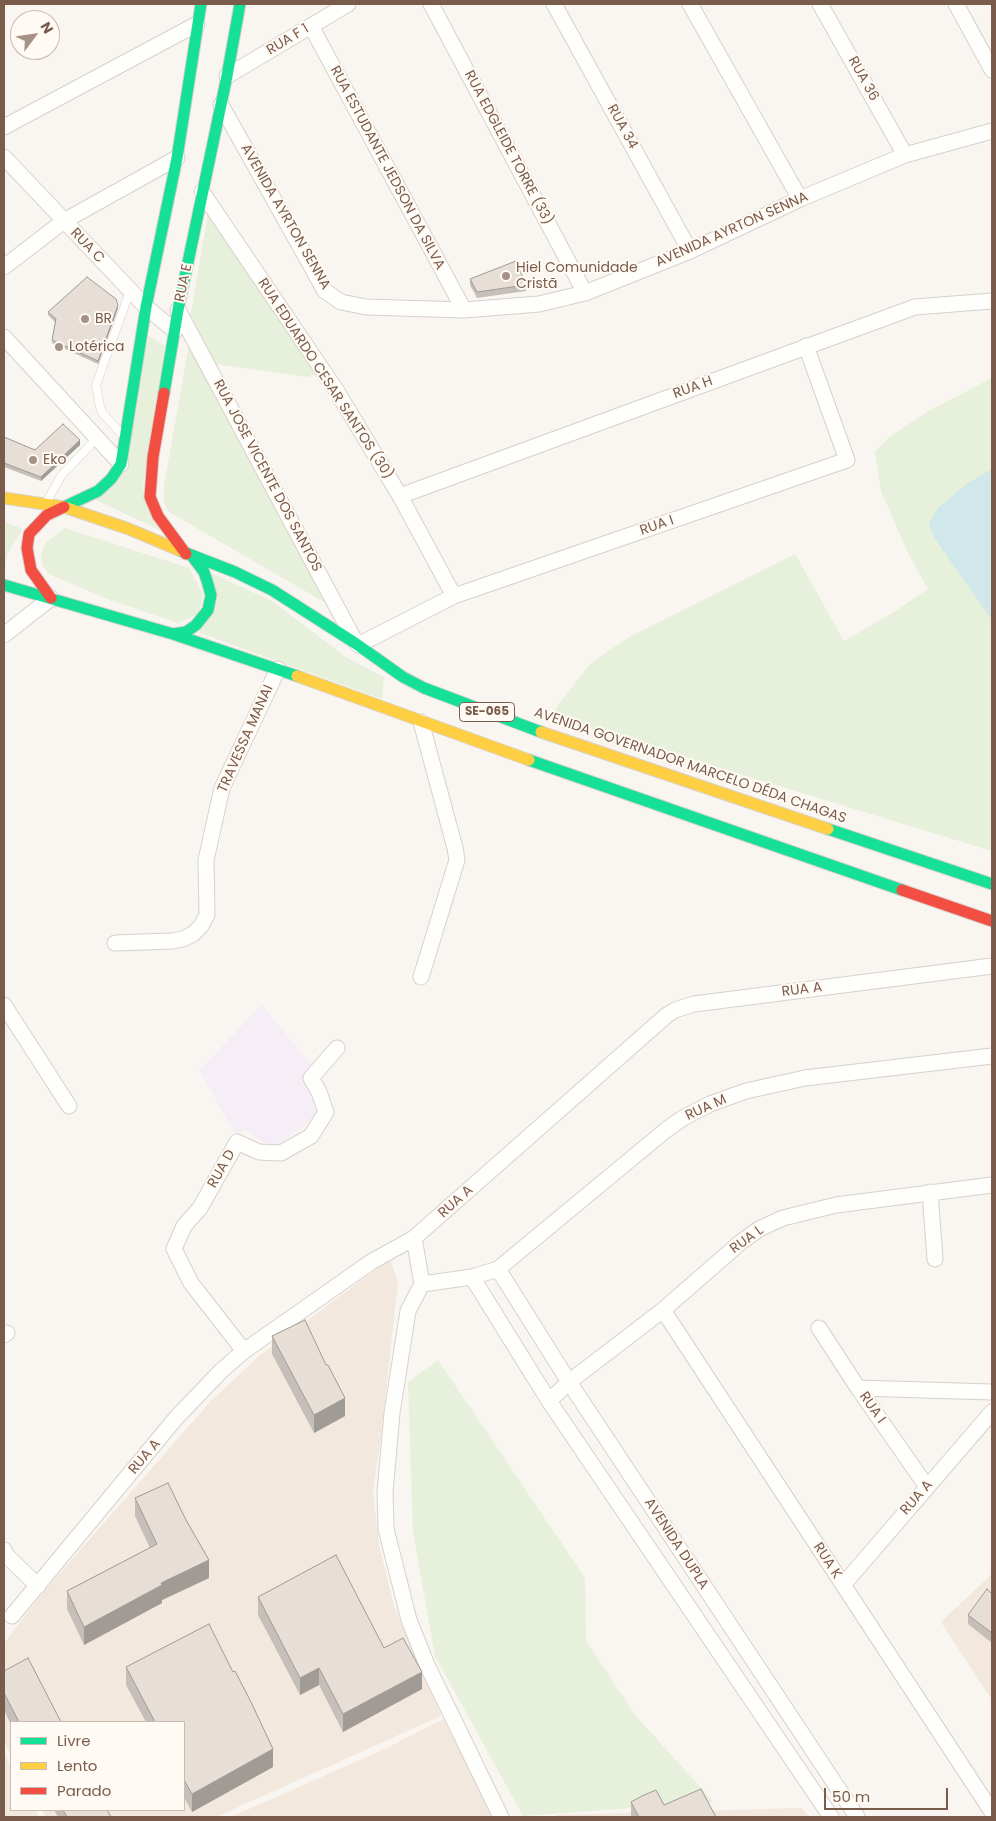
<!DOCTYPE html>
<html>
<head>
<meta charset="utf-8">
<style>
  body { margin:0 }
  #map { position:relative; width:996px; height:1821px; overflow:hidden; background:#f9f5f0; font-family:Poppins,sans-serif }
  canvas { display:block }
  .frame { position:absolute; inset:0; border:5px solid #7a5c4d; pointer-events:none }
  .legend { position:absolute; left:10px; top:1721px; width:175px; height:90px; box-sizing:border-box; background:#fffaf3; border:1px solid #cabbb1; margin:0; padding:6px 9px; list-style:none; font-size:15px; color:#7a5c4d }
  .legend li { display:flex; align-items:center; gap:10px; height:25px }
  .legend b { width:25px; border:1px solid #cabbb1 }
  .north { position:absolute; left:10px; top:10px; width:50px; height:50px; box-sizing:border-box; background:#fffaf3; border:1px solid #cabbb1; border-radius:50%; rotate:59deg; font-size:14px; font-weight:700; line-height:20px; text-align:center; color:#7a5c4d }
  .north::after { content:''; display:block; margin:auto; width:18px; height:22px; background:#a69286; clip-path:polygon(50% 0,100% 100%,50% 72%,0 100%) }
  .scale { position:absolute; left:824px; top:1788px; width:124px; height:22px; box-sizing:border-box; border:2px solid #7a5c4d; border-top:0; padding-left:6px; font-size:15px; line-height:18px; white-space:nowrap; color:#7a5c4d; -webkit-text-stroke:4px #fffaf3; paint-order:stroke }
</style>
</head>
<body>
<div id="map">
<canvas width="996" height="1821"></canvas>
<div class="frame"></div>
<ul class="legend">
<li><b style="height:6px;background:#16e098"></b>Livre</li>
<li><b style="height:6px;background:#ffcf43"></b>Lento</li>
<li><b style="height:6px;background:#f24e42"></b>Parado</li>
</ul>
<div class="north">N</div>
<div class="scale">50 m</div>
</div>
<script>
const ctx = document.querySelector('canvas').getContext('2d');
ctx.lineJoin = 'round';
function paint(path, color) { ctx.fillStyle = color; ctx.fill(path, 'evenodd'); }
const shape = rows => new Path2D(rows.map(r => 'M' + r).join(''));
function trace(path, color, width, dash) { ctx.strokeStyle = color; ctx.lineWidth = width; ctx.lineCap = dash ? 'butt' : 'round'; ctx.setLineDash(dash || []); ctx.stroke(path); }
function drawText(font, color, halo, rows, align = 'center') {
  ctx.font = font + ' Poppins,sans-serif'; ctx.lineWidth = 4; ctx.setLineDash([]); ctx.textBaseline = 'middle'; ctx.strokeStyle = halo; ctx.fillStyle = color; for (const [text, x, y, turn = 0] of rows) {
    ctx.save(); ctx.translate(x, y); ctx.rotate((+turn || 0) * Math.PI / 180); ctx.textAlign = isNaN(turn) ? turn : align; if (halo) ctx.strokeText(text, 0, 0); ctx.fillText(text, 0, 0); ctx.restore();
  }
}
paint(shape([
  [390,1259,398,1282,381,1437,373,1491,379,1545,394,1606,441,1716,216,1817,46,1817,42,1810,184,1810,184,1722,11,1722,11,1755,4,1741,4,1643,45,1590,211,1401,258,1357],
  [992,1574,992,1700,941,1622],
  [443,1719,495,1817,231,1817,387,1748],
  [4,1752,11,1766,11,1810,35,1810,39,1817,4,1817],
  [801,1808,810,1817,556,1817,555,1815]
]), '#f2e8de');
paint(shape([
  [262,1005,311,1064,302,1081,313,1092,320,1105,317,1115,284,1141,277,1145,266,1144,245,1130,236,1136,199,1070]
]), '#f6eef6');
paint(shape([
  [208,214,316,374,308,377,215,364,201,336,190,318],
  [149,336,165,346,143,488,168,534,94,499,104,494],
  [189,345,331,606,169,512,164,503,164,485],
  [992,378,992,851,550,716,590,664,629,637,795,554,844,641,891,614,928,589,908,553,881,491,875,452,888,438,927,412],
  [4,522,23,529,7,554,4,578],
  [65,528,189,568,203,594,199,614,178,623,110,600,49,574,43,566,41,554,46,542],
  [211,573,272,601,347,658,384,677,382,699,200,633],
  [438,1360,585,1578,586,1641,635,1715,714,1802,523,1816,435,1656,413,1532,408,1382]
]), '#e7f0db');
paint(shape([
  [992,469,992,620,935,539,929,523,939,507,968,483]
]), '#d0e8ea');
const lane = shape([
  [124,436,103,414,100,407,96,385,130,291],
  [46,503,61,476,97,438]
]);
const street = shape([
  [431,4,585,293],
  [554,4,690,251],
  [690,4,800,199],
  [820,4,905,155],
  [956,4,992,70],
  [311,26,464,310],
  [227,76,348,4],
  [221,105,325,291,341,302,366,307,464,310,539,304,585,293,690,251,800,199,905,155,992,131],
  [4,127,197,24],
  [4,157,146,307,175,331],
  [202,192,336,390,400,496,454,596],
  [4,267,64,221,177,158],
  [178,310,355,641],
  [4,337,121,464],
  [400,496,915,307,992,301],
  [4,635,51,598],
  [358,645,454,596,847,460,806,346],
  [115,943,172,941,183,939,193,934,201,926,207,915,206,860,222,788,278,669],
  [421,977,457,860,455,848,421,722],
  [4,1005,69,1106],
  [930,1192,935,1259],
  [414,1238,422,1284],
  [498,1269,569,1382,857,1817],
  [472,1277,549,1401,831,1817],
  [663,1310,992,1812],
  [819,1328,858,1388,927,1487],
  [4,1335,7,1333],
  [244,1351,191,1283,174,1249,184,1226,200,1208,237,1142,259,1152,281,1153,311,1136,326,1112,319,1092,311,1078,337,1048],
  [858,1388,992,1392],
  [549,1401,569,1382,663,1310,741,1242,759,1229,783,1218,836,1205,992,1185],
  [4,1550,6,1555,38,1586],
  [843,1585,992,1412],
  [12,1616,176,1418,221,1371,244,1351,371,1262,414,1238,667,1015,675,1010,694,1004,992,966],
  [501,1817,427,1665,409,1620,386,1529,385,1492,392,1413,408,1311,422,1284,472,1277,498,1269,666,1130,683,1118,710,1104,746,1091,805,1078,992,1056]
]);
const fast = shape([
  [164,393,178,310,227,76,240,4],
  [64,507,98,491,111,479,121,464,146,307,177,158,201,4],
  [181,551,235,572,272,590,355,643,403,677,424,688,541,732],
  [4,585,173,634,297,676],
  [173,634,186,632,196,625,208,610,211,595,207,581,204,572,192,556],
  [529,760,902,890],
  [828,829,992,884]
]);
const slow = shape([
  [4,498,64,507,129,529,181,551],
  [297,676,529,760],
  [541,732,828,829]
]);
const jam = shape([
  [164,393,153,457,150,497,158,516,186,554],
  [51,598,31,570,27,548,29,534,47,515,64,507],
  [902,890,992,921]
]);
trace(lane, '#d7d1cb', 9);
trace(street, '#d7d1cb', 17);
trace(fast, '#d9d2cb', 13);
trace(slow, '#d9d2cb', 13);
trace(jam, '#d9d2cb', 13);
trace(lane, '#fefefd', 8);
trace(street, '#fefefd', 15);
trace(fast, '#16e098', 11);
trace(slow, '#ffcf43', 11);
trace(jam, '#f24e42', 11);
paint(shape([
  [470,279,526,285,526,291,477,298,470,285],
  [118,308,98,364,52,343,55,322,48,315,48,312],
  [4,437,35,450,80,445,41,481,4,467],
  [272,1336,345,1416,314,1433,272,1354],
  [135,1498,209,1578,162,1600,162,1603,84,1645,67,1609,67,1591,150,1548,135,1516],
  [992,1594,992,1643,968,1624,968,1615],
  [258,1597,384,1648,422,1689,343,1732,319,1685,300,1695,258,1615],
  [126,1667,273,1767,192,1812,184,1797,184,1722,146,1722,126,1685],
  [4,1671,61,1722,11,1722,11,1725,4,1710],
  [631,1802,664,1805,716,1817,631,1817],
  [54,1810,107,1810,111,1817,58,1817]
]), '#c6bfb9');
paint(shape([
  [118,305,118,308,98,364,98,361],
  [80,440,80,445,41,481,41,477],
  [345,1398,345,1416,314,1433,314,1415],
  [209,1560,209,1578,162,1600,162,1603,84,1645,84,1627,161,1583],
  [319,1668,319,1685,300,1695,300,1678],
  [422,1672,422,1689,343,1732,343,1714],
  [273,1749,273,1767,192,1812,192,1794]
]), '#a19b96');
const building = shape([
  [516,261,526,285,477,292,470,279,516,261],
  [87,277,116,299,118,305,98,361,52,340,56,319,48,312,87,277],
  [63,424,80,440,41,477,4,463,4,437,35,450,63,424],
  [305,1320,326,1365,328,1365,345,1398,314,1415,272,1336,305,1320],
  [168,1483,186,1520,209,1560,161,1583,162,1585,84,1627,67,1591,157,1544,135,1498,168,1483],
  [336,1555,384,1648,403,1638,422,1672,343,1714,319,1668,300,1678,258,1597,336,1555],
  [987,1589,992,1594,992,1633,968,1615,987,1589],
  [209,1624,233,1672,235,1671,251,1702,273,1749,192,1794,184,1780,184,1722,155,1722,126,1667,209,1624],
  [28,1658,61,1722,19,1722,4,1693,4,1671,28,1658],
  [701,1789,716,1817,639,1817,631,1802,642,1796,656,1790,664,1805,701,1789],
  [63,1810,107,1810,111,1817,67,1817,63,1810]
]);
paint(building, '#e6ded7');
trace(building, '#a19b96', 1);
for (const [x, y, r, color] of [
  [506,276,5,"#a69286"],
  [85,319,5,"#a69286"],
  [59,347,5,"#a69286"],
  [33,460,5,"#a69286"]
]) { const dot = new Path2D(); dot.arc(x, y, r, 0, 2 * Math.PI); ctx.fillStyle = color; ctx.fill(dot); trace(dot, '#fffaf3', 2); }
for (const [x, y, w] of [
  [487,712,55]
]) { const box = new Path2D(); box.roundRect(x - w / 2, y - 9.5, w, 19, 4); ctx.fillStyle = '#fffaf3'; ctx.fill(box); trace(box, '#7a5c4d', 1); }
drawText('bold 12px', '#7a5c4d', null, [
  ["SE-065",487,712]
]);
drawText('14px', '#7a5c4d', '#fffaf3', [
  ["RUA F 1",288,40,-31],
  ["RUA 36",863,79,61],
  ["RUA 34",622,127,61],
  ["RUA EDGLEIDE TORRE (33)",508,148,62],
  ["RUA ESTUDANTE JEDSON DA SILVA",387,168,62],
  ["AVENIDA AYRTON SENNA",285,217,60],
  ["AVENIDA AYRTON SENNA",732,230,-24],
  ["RUA C",87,246,46],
  ["RUA E",184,283,-78],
  ["RUA EDUARDO CESAR SANTOS (30)",325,379,57],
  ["RUA H",693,388,-20],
  ["RUA JOSE VICENTE DOS SANTOS",267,476,62],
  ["RUA I",657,526,-19],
  ["TRAVESSA MANAI",246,739,-66],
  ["AVENIDA GOVERNADOR MARCELO DÉDA CHAGAS",690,766,19],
  ["RUA A",802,990,-7],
  ["RUA M",706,1108,-25],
  ["RUA D",222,1169,-61],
  ["RUA A",456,1202,-42],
  ["RUA L",747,1240,-36],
  ["RUA I",872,1408,55],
  ["RUA A",145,1457,-50],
  ["RUA A",917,1498,-49],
  ["AVENIDA DUPLA",676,1544,57],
  ["RUA K",827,1561,57]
]);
drawText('14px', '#7a5c4d', '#fffaf3', [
  ["Hiel Comunidade",516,268],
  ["Cristã",516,284],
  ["BR",95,319],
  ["Lotérica",69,347],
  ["Eko",43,460]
], 'left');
</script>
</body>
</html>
